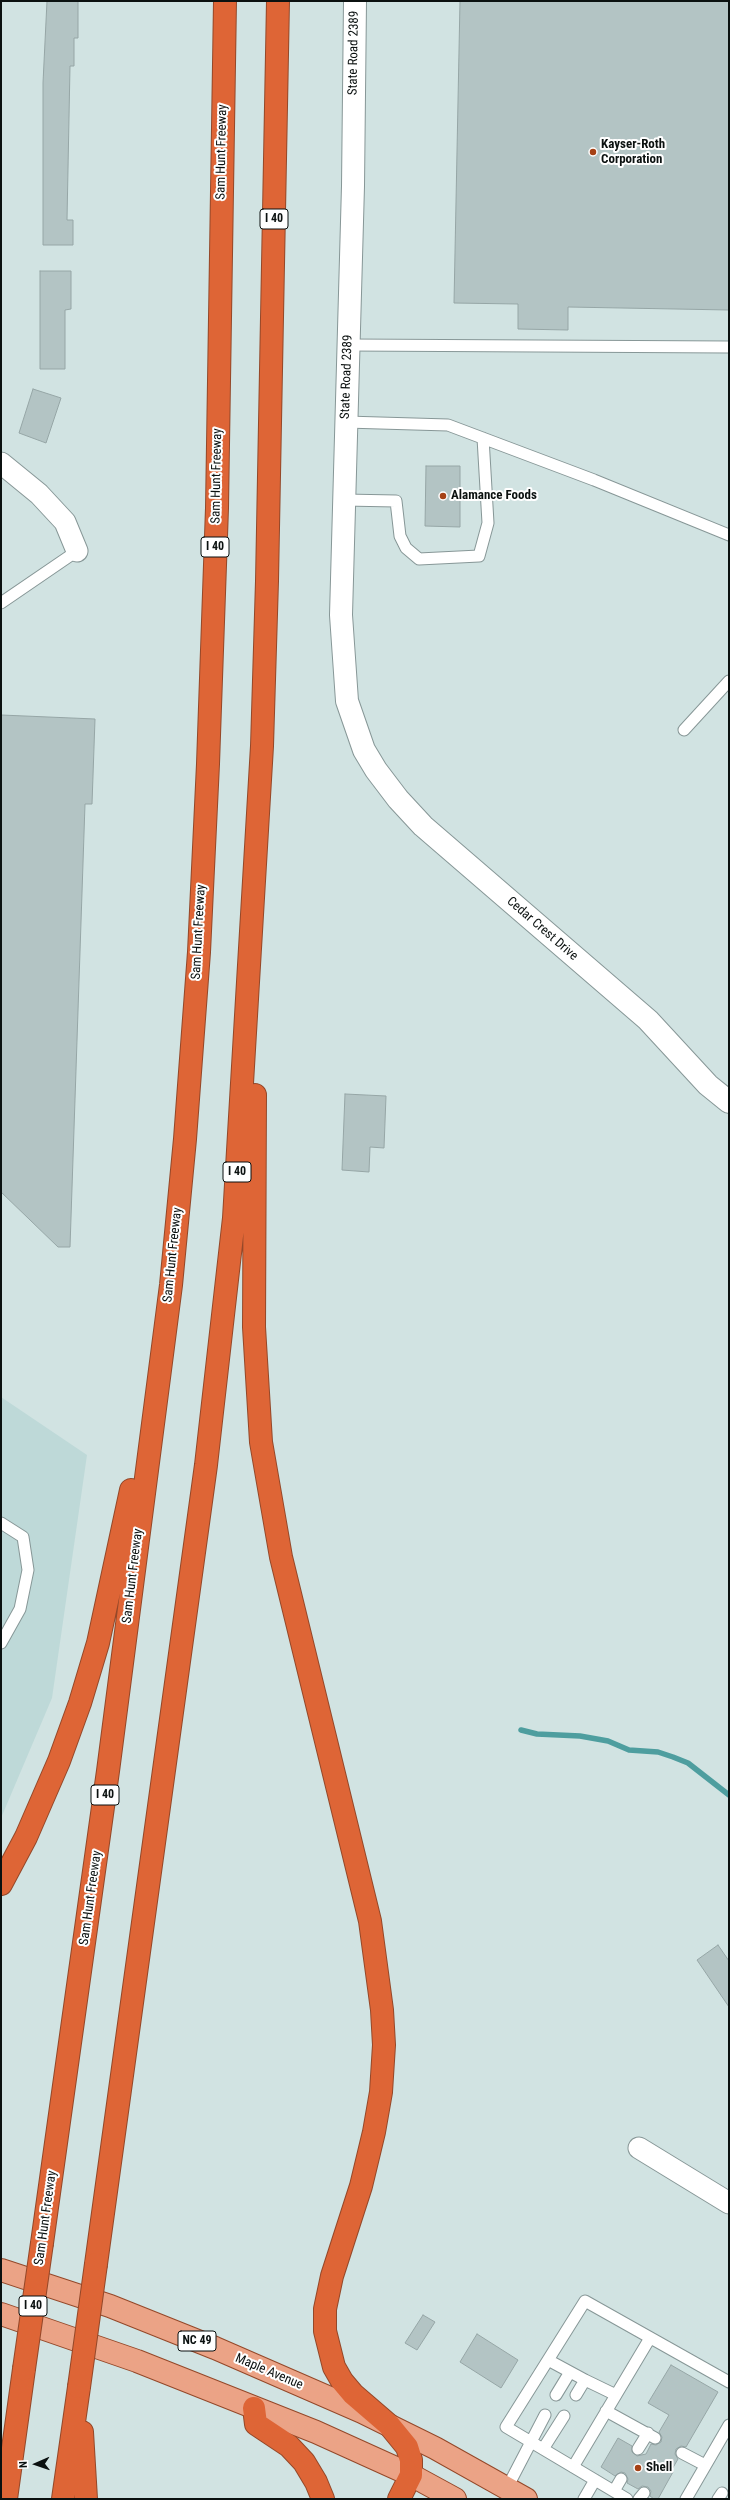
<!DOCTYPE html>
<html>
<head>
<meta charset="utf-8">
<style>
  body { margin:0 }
  #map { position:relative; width:730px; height:2500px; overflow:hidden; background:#d1e3e2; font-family:"Roboto Condensed",sans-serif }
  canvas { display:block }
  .frame { position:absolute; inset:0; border:2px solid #0b1110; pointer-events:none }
  .north { position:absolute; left:16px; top:2444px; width:40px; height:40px; -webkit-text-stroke:3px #fff; paint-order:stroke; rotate:268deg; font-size:11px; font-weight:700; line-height:16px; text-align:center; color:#0b1110 }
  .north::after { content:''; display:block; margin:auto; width:14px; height:18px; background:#0b1110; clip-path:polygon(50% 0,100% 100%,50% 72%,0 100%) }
</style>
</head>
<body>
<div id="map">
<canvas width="730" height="2500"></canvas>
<div class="frame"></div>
<div class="north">N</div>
</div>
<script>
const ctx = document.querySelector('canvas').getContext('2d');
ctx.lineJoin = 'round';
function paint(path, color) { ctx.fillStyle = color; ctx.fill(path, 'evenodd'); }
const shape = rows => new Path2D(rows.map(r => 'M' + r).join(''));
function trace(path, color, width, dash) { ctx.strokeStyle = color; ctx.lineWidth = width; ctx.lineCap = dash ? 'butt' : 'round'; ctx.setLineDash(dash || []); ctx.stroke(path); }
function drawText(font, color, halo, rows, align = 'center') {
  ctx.font = font + ' "Roboto Condensed",sans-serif'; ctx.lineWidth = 4; ctx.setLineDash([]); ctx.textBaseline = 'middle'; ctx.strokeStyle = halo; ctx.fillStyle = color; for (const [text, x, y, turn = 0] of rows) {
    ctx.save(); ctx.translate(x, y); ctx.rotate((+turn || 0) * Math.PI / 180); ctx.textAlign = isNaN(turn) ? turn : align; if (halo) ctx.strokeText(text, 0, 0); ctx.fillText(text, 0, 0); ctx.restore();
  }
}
paint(shape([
  [1,1397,87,1455,52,1698,1,1818]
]), '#bed9d8');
trace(shape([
  [521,1730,537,1734,580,1736,608,1741,629,1750,658,1752,673,1757,688,1763,729,1795]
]), '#4e9e9f', 5.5);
const building = shape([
  [47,1,78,1,78,38,74,38,74,66,70,66,67,220,73,220,73,245,43,245,43,83,47,1],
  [460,1,729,1,729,310,568,307,568,330,518,329,518,304,454,303,460,1],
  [40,271,71,271,71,309,65,310,65,369,40,369,40,271],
  [33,389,61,398,46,443,19,433,33,389],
  [426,466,460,466,460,527,425,526,426,466],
  [1,715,95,719,92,804,85,804,70,1247,58,1247,1,1192,1,715],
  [345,1094,386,1096,384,1148,370,1147,369,1172,342,1170,345,1094],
  [718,1945,729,1961,729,2007,697,1960,718,1945],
  [423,2315,435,2322,417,2350,405,2343,423,2315],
  [477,2334,518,2360,501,2388,460,2362,477,2334],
  [671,2365,718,2392,686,2447,681,2446,676,2449,675,2454,678,2459,671,2471,673,2472,658,2499,654,2499,650,2496,651,2491,648,2487,642,2486,638,2489,627,2483,628,2479,625,2473,621,2472,615,2476,601,2467,618,2438,632,2446,632,2452,637,2456,646,2454,651,2444,656,2445,661,2442,662,2437,659,2432,669,2415,648,2403,671,2365]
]);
paint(building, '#b3c4c4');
trace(building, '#96a6a6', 1);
const lane = shape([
  [348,345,729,347],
  [346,422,448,425,594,480,729,535],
  [344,500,396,501,400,536,406,548,419,559,479,556,488,523,483,438],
  [1,603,77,551],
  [684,730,729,681],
  [1,1523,23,1537,28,1570,20,1609,1,1643],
  [548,2360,585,2380,576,2395],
  [585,2380,616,2395],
  [556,2395,570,2372],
  [606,2411,655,2438],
  [543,2449,564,2416],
  [638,2449,648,2433],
  [682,2453,705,2465],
  [573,2467,650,2338],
  [507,2488,545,2415],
  [614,2491,621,2479],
  [584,2499,595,2480],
  [627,2499,506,2427,585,2301,729,2382],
  [639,2499,644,2493],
  [686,2499,729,2425],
  [718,2499,722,2493]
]);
const street = shape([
  [1,463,39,494,65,522,77,551],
  [639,2148,729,2203]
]);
const secondary = shape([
  [355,1,353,186,341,615,347,701,364,750,376,770,398,799,423,826,648,1020,708,1085,729,1102]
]);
const primary = shape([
  [1,2270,110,2306,215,2348,362,2412,435,2448,526,2499],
  [1,2314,137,2361,316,2432,411,2475,455,2499]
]);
const highway = shape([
  [255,1095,254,1327,261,1442,281,1557,370,1921,382,2010,384,2045,381,2092,374,2132,361,2186,332,2276,325,2309,325,2331,334,2367,342,2381,353,2394,389,2425,407,2447,411,2460,411,2475,399,2499],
  [1,1884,26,1837,59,1761,80,1703,98,1643,131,1490],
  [42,2243,108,1771,171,1285,185,1139,199,952,208,764,217,508,225,1],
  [96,2264,206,1465,234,1218,262,746,267,581,278,1],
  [254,2408,256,2424,289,2446,304,2462,316,2482,323,2499],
  [82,2432,86,2499],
  [6,2499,24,2369],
  [63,2499,79,2387]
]);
trace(lane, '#879797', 13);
trace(street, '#879797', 23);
trace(secondary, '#879797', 24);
trace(primary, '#944829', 24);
trace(highway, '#944829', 24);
trace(lane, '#fff', 11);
trace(street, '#fff', 21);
trace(secondary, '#fff', 22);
trace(primary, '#eba386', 22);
trace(highway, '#de6536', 22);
const highwayBridge = shape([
  [24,2369,42,2243],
  [79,2387,96,2264]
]);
trace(highwayBridge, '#944829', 24, []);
trace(highwayBridge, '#de6536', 22);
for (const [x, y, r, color] of [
  [593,152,4,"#a64115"],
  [443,496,4,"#a64115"],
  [638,2468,4,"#a64115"]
]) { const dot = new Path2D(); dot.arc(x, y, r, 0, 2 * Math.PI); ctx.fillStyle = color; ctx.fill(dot); trace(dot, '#fff', 1.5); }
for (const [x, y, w] of [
  [274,219,28],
  [215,547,28],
  [237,1172,28],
  [105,1795,28],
  [33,2306,28],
  [197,2341,38]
]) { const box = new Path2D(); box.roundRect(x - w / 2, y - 10, w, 20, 3); ctx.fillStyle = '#fff'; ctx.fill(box); trace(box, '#0b1110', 1); }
drawText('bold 12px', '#0b1110', null, [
  ["I 40",274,219],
  ["I 40",215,547],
  ["I 40",237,1172],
  ["I 40",105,1795],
  ["I 40",33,2306],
  ["NC 49",197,2341]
]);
drawText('13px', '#0b1110', '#fff', [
  ["State Road 2389",354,53,-89],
  ["Sam Hunt Freeway",222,152,-89],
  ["State Road 2389",347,377,-88],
  ["Sam Hunt Freeway",217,476,-89],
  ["Cedar Crest Drive",542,929,41],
  ["Sam Hunt Freeway",199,932,-87],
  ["Sam Hunt Freeway",173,1255,-84],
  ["Sam Hunt Freeway",133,1576,-83],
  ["Sam Hunt Freeway",91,1898,-82],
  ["Sam Hunt Freeway",46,2218,-82],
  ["Maple Avenue",269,2372,23]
]);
drawText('bold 13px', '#0b1110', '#fff', [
  ["Kayser-Roth",601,145],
  ["Corporation",601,160],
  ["Alamance Foods",451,496],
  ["Shell",646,2468]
], 'left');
</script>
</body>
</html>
